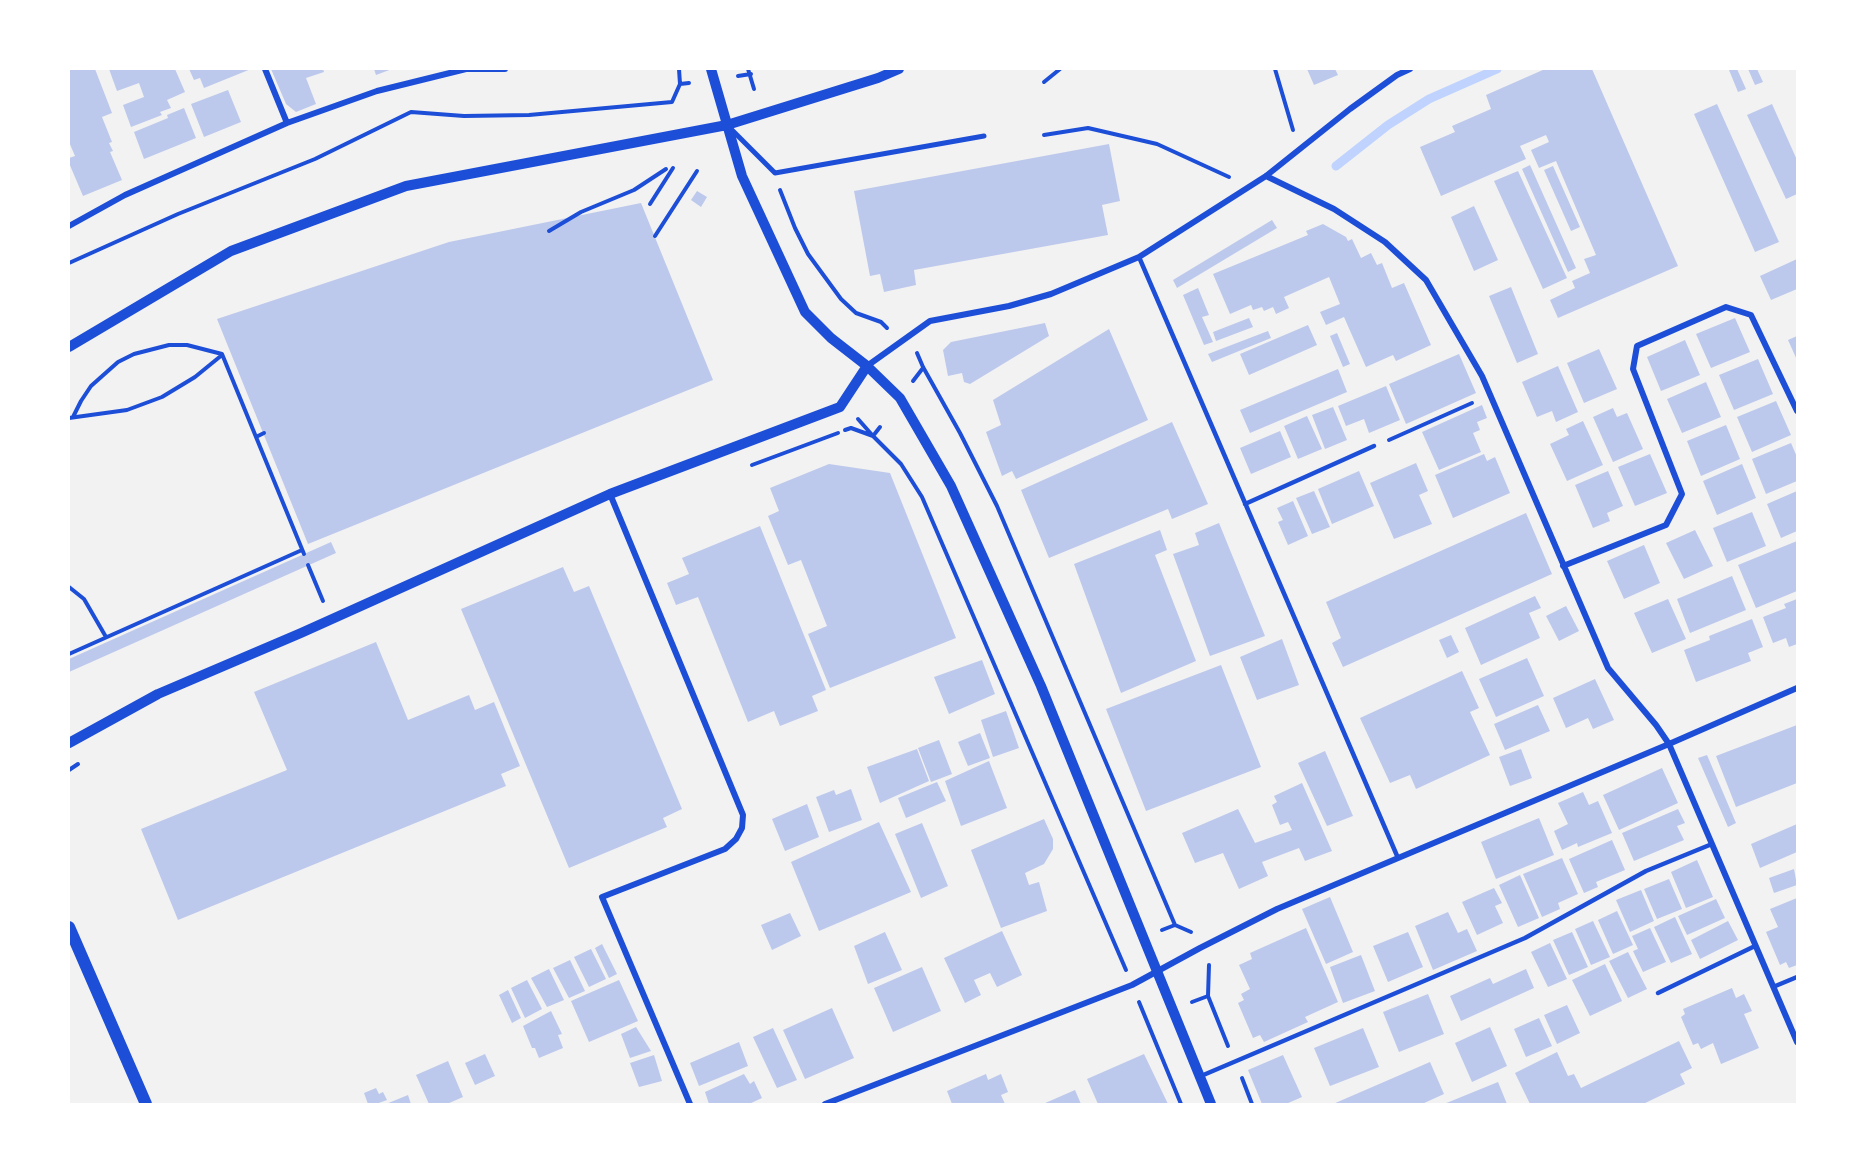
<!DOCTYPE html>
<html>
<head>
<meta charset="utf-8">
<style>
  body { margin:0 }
  #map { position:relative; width:1866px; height:1173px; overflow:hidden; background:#f2f2f2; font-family:Figtree,sans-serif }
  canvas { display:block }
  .frame { position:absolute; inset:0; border:70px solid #fff; pointer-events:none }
</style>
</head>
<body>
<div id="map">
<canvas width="1866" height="1173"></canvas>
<div class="frame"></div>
</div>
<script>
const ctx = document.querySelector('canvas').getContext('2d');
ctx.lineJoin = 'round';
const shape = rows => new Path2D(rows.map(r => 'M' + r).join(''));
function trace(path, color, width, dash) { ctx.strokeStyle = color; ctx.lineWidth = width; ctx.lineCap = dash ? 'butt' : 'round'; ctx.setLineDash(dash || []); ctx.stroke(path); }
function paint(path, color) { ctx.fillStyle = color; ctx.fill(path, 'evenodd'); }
trace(shape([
  [1336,166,1388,125,1429,99,1497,69]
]), '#bfd3fe', 9);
paint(shape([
  [69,69,95,69,112,113,102,117,112,142,109,143,113,151,110,152,122,180,83,196,69,163,69,158,75,156,69,142],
  [109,69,175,69,185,92,167,100,171,108,160,112,162,115,131,127,123,105,144,97,139,83,117,91],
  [189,69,251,69,204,88,200,78,194,80],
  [271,69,323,69,324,72,306,78,316,104,296,112,286,104],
  [374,69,392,69,376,75],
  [1307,69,1335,69,1338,75,1314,85],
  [1545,69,1592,69,1678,266,1558,318,1550,300,1575,288,1572,281,1590,273,1584,259,1596,255,1556,161,1539,168,1531,150,1549,142,1546,135,1520,146,1526,159,1441,196,1420,147,1455,132,1452,126,1491,109,1486,95],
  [1731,69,1737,69,1746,89,1738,92,1729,70],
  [1748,69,1757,69,1763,82,1755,85],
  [228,90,241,122,204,137,191,104],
  [1717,104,1779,242,1755,252,1694,114],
  [1772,104,1797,160,1797,194,1786,199,1747,115],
  [184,108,196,138,144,159,134,132,168,118,167,115],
  [1109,144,1120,201,1102,205,1108,235,914,270,916,285,884,292,880,274,870,276,854,191],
  [1530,165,1576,268,1568,272,1522,169],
  [1553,166,1580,227,1571,231,1544,170],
  [1518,171,1567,278,1543,289,1494,181],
  [697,191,707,197,701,207,691,200],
  [641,203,713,380,308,544,217,319,449,242],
  [1474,206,1498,260,1474,271,1451,217],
  [1272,220,1277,228,1177,288,1173,280],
  [1323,224,1346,237,1348,241,1352,239,1361,258,1371,253,1377,265,1382,263,1392,288,1404,283,1431,345,1396,361,1393,355,1366,367,1344,317,1326,325,1320,312,1340,304,1329,277,1284,297,1289,308,1276,314,1273,307,1264,311,1262,307,1253,310,1251,305,1230,314,1213,274,1308,235,1306,231],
  [1797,259,1797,289,1771,300,1760,276],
  [1511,287,1538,354,1517,363,1489,296],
  [1198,288,1209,315,1202,317,1213,342,1204,345,1183,295],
  [1249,318,1253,327,1216,341,1213,332],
  [1735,318,1750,352,1711,368,1696,334],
  [1045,323,1049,336,970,384,964,382,962,373,948,376,943,350,951,342],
  [1308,325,1317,345,1249,375,1240,354],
  [1109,329,1148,420,1016,479,1012,471,1002,476,986,432,1001,425,993,400],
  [1268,331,1271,338,1212,362,1208,354],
  [1337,333,1350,364,1343,367,1330,336],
  [1797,336,1797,360,1788,340],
  [1685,340,1700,375,1661,391,1647,357],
  [1599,349,1617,389,1584,403,1567,363],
  [1459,354,1476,393,1406,424,1389,384],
  [1758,359,1773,394,1734,410,1719,375],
  [1558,366,1578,412,1556,422,1552,411,1537,417,1522,382],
  [1338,369,1347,392,1250,433,1240,410],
  [1706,382,1721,417,1682,433,1667,399],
  [1386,386,1400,420,1369,433,1364,419,1346,426,1338,406],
  [1776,401,1791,435,1752,452,1737,417],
  [1482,405,1487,418,1477,422,1480,430,1473,433,1481,452,1439,470,1422,432],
  [1333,407,1347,440,1325,449,1312,415],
  [1613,408,1617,417,1627,413,1643,449,1613,462,1593,417],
  [1307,416,1322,449,1298,459,1284,426],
  [1583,421,1603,465,1567,481,1550,444,1569,435,1566,429],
  [1172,422,1208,504,1172,519,1168,509,1049,558,1021,490],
  [1726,425,1740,459,1701,476,1687,441],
  [1280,431,1291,457,1251,474,1240,448],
  [1791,443,1797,457,1797,481,1766,494,1752,459],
  [1484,454,1487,461,1495,457,1510,493,1453,518,1435,475],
  [1650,454,1667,493,1635,506,1618,467],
  [1416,463,1428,491,1419,495,1432,524,1394,539,1370,483],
  [829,464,890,473,956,638,830,688,808,634,827,626,801,560,788,565,768,516,779,511,770,488],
  [1742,464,1756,498,1717,515,1703,481],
  [1359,471,1374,506,1332,524,1318,489],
  [1608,471,1623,506,1607,513,1610,521,1593,528,1575,485],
  [1314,491,1330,527,1312,534,1296,498],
  [1797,491,1797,531,1781,538,1767,504],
  [1293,501,1308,536,1288,545,1278,522,1283,520,1277,508],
  [1752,512,1766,546,1727,562,1713,528],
  [1526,513,1552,574,1343,667,1332,643,1341,638,1326,602],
  [1219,523,1265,636,1210,656,1173,554,1199,545,1195,533],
  [760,526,826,690,812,696,818,711,780,726,774,711,748,722,698,597,676,605,667,583,689,574,682,558],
  [1160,530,1167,550,1155,555,1196,661,1121,693,1074,564],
  [1695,530,1713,566,1684,579,1666,543],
  [1797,541,1797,591,1756,608,1738,565],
  [331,542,336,553,69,672,69,659],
  [1644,545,1660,583,1624,599,1607,561],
  [563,567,574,592,589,586,682,809,663,818,667,827,569,868,461,609],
  [1732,576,1746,610,1690,633,1677,599],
  [1535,596,1541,608,1529,613,1540,638,1481,665,1465,628],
  [1668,599,1686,639,1652,653,1634,613],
  [1797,599,1797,644,1789,647,1786,638,1773,643,1763,617,1786,608,1784,604],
  [1566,606,1579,631,1559,641,1546,616],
  [1752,619,1763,647,1748,653,1751,661,1696,682,1684,650,1710,640,1709,636],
  [1451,635,1459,652,1447,658,1439,640],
  [1282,639,1299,685,1257,700,1240,657],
  [376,642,408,720,469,695,475,710,494,702,520,766,501,774,506,786,178,920,141,829,287,770,254,692],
  [1527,658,1544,696,1496,717,1479,679],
  [982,660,995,694,949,714,934,677],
  [1221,665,1261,767,1146,811,1106,709],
  [1462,671,1479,708,1470,712,1490,755,1416,789,1410,775,1390,783,1360,718],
  [1595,679,1614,720,1593,729,1588,718,1566,728,1553,698],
  [1538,705,1550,731,1505,750,1494,724],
  [1006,711,1019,748,993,757,981,720],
  [1797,725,1797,783,1736,807,1716,756],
  [980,733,990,758,968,766,958,742],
  [939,740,952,774,931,782,918,748],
  [917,749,929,781,880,803,867,767],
  [1521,749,1532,778,1510,786,1499,757],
  [1325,751,1353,816,1327,826,1298,763],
  [1707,755,1736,823,1728,827,1698,758],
  [989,761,1007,808,961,826,945,781],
  [1662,768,1678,803,1619,830,1603,795],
  [937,782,946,801,906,818,898,798],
  [1302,783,1332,851,1305,861,1299,848,1262,862,1268,876,1239,889,1223,853,1195,863,1182,833,1238,809,1255,843,1292,830,1288,822,1280,825,1272,805,1277,802,1274,796],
  [851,789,862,820,829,832,816,797,834,790,836,795],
  [1583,792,1589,805,1598,801,1612,833,1578,847,1577,843,1562,850,1554,831,1568,824,1558,803],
  [807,804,819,837,785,851,772,819],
  [1678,809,1685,823,1677,826,1684,840,1634,861,1622,833],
  [1539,818,1554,855,1496,879,1481,842],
  [1044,819,1053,839,1053,849,1044,864,1025,873,1029,885,1039,882,1047,911,1001,928,971,850],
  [879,822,911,892,819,931,791,862],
  [922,823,948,886,921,898,895,834],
  [1797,824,1797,852,1760,868,1751,844],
  [1612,840,1625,870,1596,882,1598,887,1584,893,1569,859],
  [1562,858,1578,894,1558,903,1560,909,1542,917,1523,874],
  [1697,860,1713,897,1686,908,1671,872],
  [1794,869,1797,885,1774,893,1769,878],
  [1520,875,1539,918,1518,927,1499,885],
  [1669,879,1682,909,1657,919,1644,889],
  [1494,888,1502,903,1495,906,1503,923,1477,935,1462,902],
  [1641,890,1654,921,1630,932,1616,900],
  [1330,897,1353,952,1326,964,1302,909],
  [1797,898,1797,965,1789,968,1786,962,1780,965,1766,932,1778,927,1770,909],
  [1716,899,1725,918,1687,935,1678,916],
  [1617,911,1633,945,1613,954,1598,920],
  [1448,912,1458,933,1467,929,1477,951,1433,970,1415,926],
  [790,913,801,936,772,950,761,925],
  [1675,917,1692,954,1671,963,1654,927],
  [1593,921,1610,957,1591,965,1575,929],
  [1728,921,1738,940,1700,959,1691,940],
  [1306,928,1338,1002,1305,1017,1308,1022,1264,1042,1260,1035,1253,1038,1238,1003,1244,1000,1241,994,1250,989,1239,965,1252,959,1250,953],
  [1650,928,1666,962,1643,972,1633,951,1638,949,1632,936],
  [1002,931,1022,975,997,987,990,973,974,980,981,995,965,1003,944,958],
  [885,932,902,970,868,984,854,946],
  [1408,932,1423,967,1388,982,1373,946],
  [1572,932,1588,967,1569,975,1553,940],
  [1550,943,1567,979,1548,987,1531,952],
  [602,944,617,974,609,978,595,948],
  [591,949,606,979,589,987,574,957],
  [1628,952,1647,989,1628,998,1609,961],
  [1361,955,1375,991,1343,1003,1330,967],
  [570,960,585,991,569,998,553,968],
  [1605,964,1622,1001,1590,1016,1572,980],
  [922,967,941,1011,893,1032,874,988],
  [549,969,564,1000,547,1007,531,978],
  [1526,969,1534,988,1461,1021,1450,996,1490,978,1493,984],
  [527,980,542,1009,525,1018,511,988],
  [619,980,638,1021,589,1042,571,1001],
  [1732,988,1736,998,1744,994,1752,1011,1744,1014,1759,1048,1721,1064,1713,1043,1701,1049,1698,1043,1693,1045,1681,1017,1685,1014,1683,1009],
  [508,990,521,1018,512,1023,499,995],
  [1428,994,1444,1034,1399,1052,1383,1012],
  [1567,1005,1580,1033,1557,1044,1544,1015],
  [832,1008,854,1058,805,1079,783,1030],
  [551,1011,562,1034,558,1035,563,1048,539,1058,535,1048,532,1048,523,1026],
  [1539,1018,1552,1046,1526,1057,1514,1029],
  [636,1027,651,1051,630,1058,621,1034],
  [1490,1027,1507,1066,1472,1082,1455,1043],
  [773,1028,797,1080,777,1088,753,1037],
  [1363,1028,1379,1067,1330,1086,1314,1048],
  [1679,1041,1692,1068,1680,1074,1685,1084,1643,1104,1530,1104,1515,1073,1557,1052,1568,1076,1574,1074,1581,1088],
  [739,1042,748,1066,699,1086,690,1063],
  [485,1054,495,1076,475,1085,465,1063],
  [1144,1054,1168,1104,1098,1104,1087,1079],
  [654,1055,662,1081,639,1087,630,1063],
  [1283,1055,1302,1097,1286,1104,1262,1104,1248,1070],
  [448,1061,463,1097,447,1104,429,1104,416,1075],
  [1430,1062,1444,1094,1422,1104,1333,1104],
  [744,1074,750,1084,754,1081,762,1098,749,1104,709,1104,705,1092],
  [986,1074,988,1080,1001,1074,1008,1092,1001,1095,1005,1104,952,1104,947,1091],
  [1498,1082,1507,1104,1444,1104],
  [376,1088,379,1094,383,1092,387,1100,376,1104,368,1104,364,1093],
  [1075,1090,1081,1104,1043,1104],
  [408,1095,411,1104,386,1104]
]), '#bdc9ec');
trace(shape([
  [679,69,680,84],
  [748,69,754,89],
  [1275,69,1293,130],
  [738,76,751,74],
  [1044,82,1060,69],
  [1044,135,1088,128,1157,144,1229,177],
  [780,190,795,228,808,254,841,299,856,313,881,322,887,328],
  [650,204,673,168],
  [549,231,581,212,634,190,666,169],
  [655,236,697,171],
  [69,263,178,214,315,159,411,112,464,116,529,115,672,102,680,84,689,83],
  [917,353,923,367,960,433,997,506,1175,925],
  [913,381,923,368],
  [73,417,81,401,91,386,118,362,134,354,169,345,187,345,222,354,304,554],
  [69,418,127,410,162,397,195,377,222,355],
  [858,419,873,436,880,427],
  [845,430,851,428,873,436,901,464,922,497,1126,970],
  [256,437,264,433],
  [1389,440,1472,403],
  [752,465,838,433],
  [308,565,323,601],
  [69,587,84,599,106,637],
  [69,654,302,550],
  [69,770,78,764],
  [1162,930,1175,925,1191,932],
  [1209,965,1208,996,1228,1046],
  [1139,1002,1181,1104],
  [1192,1002,1208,996],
  [1242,1078,1252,1104]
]), '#1d4ed8', 4);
trace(shape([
  [1139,257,1398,858],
  [1245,504,1374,446],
  [1773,987,1797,977],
  [1658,993,1755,946],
  [1201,1076,1525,938,1646,871,1712,844]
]), '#1d4ed8', 4.5);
trace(shape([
  [730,128,775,173,984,136]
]), '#1d4ed8', 5);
trace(shape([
  [265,69,287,123],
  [1266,176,1334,209,1385,242,1426,280,1482,376,1608,668,1656,725,1669,744,1797,1042],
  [69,226,125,195,287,123,377,91,466,69,505,69],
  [867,366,930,321,1009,306,1051,294,1139,257,1266,176,1350,109,1397,75,1410,69],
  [610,494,743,815,742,828,736,839,725,849,602,897,690,1104],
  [1563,566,1666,525,1682,494,1633,369,1637,346,1726,307,1751,315,1797,411],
  [825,1104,1132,985,1200,948,1277,909,1669,744,1797,688]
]), '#1d4ed8', 6);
trace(shape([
  [711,69,742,176,805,312,831,338,867,366,900,398,951,486,1041,686,1211,1104],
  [69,347,231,251,406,186,727,125,878,78,899,69],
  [69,743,158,694,301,633,610,494,840,407,867,366]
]), '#1d4ed8', 10);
trace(shape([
  [69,927,146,1104]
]), '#1d4ed8', 12);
</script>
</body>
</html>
